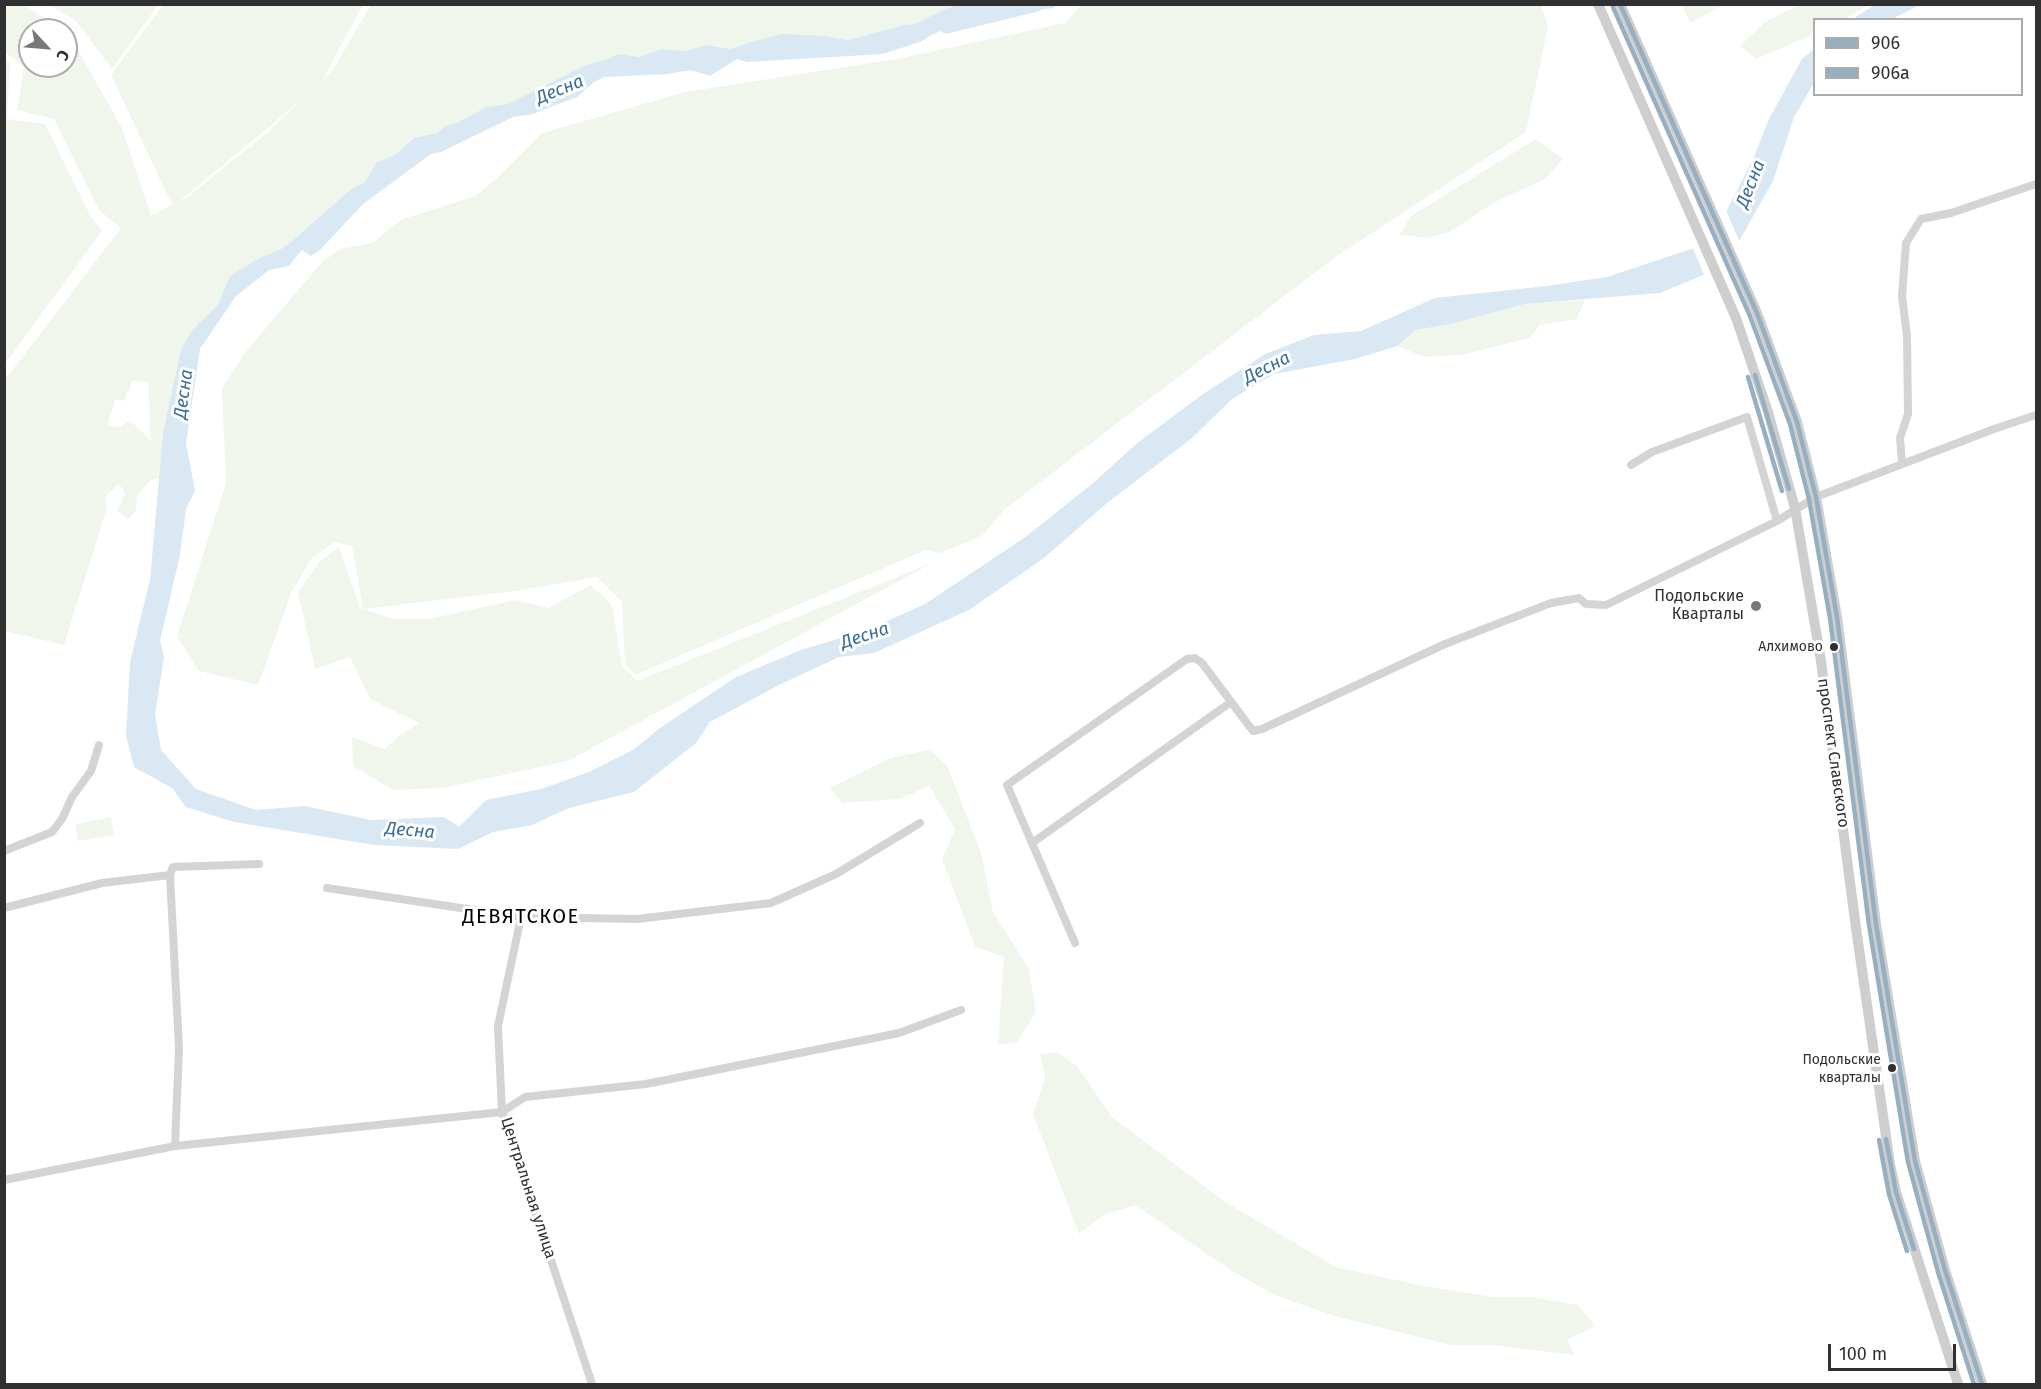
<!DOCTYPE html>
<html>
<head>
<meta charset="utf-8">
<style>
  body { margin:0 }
  #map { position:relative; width:2041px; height:1389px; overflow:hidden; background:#fff; font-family:"Fira Sans",sans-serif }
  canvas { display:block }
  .frame { position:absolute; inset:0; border:6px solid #303030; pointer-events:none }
  .legend { position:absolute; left:1813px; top:18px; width:210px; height:78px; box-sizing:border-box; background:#fff; border:2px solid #acacac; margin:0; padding:8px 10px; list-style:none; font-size:18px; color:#303030 }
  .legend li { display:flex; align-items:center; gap:12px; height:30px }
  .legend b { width:30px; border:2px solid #acacac }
  .north { position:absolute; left:18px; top:18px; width:60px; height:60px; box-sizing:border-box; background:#fff; border:2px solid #acacac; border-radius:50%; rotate:116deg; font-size:16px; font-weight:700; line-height:24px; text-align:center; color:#303030 }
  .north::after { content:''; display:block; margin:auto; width:21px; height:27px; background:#787878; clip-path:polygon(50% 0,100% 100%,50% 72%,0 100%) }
  .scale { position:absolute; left:1828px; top:1344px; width:128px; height:27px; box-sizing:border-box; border:3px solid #303030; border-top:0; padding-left:8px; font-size:18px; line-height:21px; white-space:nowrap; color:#303030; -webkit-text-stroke:4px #fff; paint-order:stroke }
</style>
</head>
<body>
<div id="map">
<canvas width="2041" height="1389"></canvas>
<div class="frame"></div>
<ul class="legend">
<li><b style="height:8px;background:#96afc1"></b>906</li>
<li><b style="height:8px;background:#96afc1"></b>906а</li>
</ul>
<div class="north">С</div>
<div class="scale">100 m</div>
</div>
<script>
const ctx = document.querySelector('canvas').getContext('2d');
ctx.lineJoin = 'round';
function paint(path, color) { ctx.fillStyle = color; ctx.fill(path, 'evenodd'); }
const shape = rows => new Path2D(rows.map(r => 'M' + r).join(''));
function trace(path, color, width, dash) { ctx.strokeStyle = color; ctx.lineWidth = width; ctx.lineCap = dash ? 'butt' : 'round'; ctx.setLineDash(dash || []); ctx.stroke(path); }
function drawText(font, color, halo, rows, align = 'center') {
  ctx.font = font + ' "Fira Sans",sans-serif'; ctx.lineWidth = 6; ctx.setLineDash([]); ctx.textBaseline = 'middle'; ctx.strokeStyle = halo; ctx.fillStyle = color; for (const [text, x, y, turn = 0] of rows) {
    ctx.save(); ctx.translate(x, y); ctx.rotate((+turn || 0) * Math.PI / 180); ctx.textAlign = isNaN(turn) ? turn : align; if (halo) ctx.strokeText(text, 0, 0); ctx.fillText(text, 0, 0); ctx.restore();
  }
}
paint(shape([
  [1801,4,1869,5,1844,19,1814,20,1814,34,1756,59,1740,46,1765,22],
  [5,5,24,5,63,30,30,30,30,66,66,66,66,32,69,34,121,126,151,215,172,205,111,75,163,5,363,5,323,79,332,71,371,5,958,5,945,9,915,24,904,25,848,40,827,36,751,42,730,49,707,45,685,51,661,49,641,57,617,54,608,59,586,65,508,104,486,107,457,123,445,126,437,133,414,138,396,154,376,163,365,182,351,189,290,243,281,249,259,258,230,276,217,306,192,330,181,349,163,433,159,479,151,480,137,495,136,510,128,519,117,511,125,493,119,484,105,497,107,508,64,645,5,631,4,381,121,228,99,210,54,119,17,110,24,67,5,52],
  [306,96,268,132,185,199,181,200],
  [133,381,148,382,151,441,135,425,127,421,121,427,108,425,115,399,124,401],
  [49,5,158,5,112,69,76,21],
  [1081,5,1541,4,1548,26,1526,132,1337,256,1005,509,983,535,941,553,926,550,635,675,625,663,622,602,597,577,515,591,364,609,394,619,429,619,515,600,548,608,591,585,612,605,622,666,637,681,932,563,568,761,443,788,393,790,353,766,352,737,385,749,400,735,419,723,370,699,350,657,315,669,298,592,318,563,339,547,360,608,363,609,352,546,335,542,312,558,292,591,258,685,199,671,177,636,226,483,222,388,244,354,321,263,340,249,373,243,400,220,475,196,494,181,542,133,685,92,896,59,1065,23],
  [1682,5,1723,5,1690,23],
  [5,59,10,63,7,119,45,124,89,213,102,231,5,364],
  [1536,139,1563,159,1545,179,1493,203,1450,232,1427,238,1399,235,1411,216],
  [1585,300,1577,319,1540,325,1530,338,1462,355,1424,357,1397,346,1416,330,1451,324,1525,304],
  [929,750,947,765,981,853,993,912,1029,969,1036,1012,1017,1042,998,1045,1004,957,975,947,942,859,955,829,929,786,900,799,842,803,830,788,893,757],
  [111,817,114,835,78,841,75,824],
  [1057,1052,1077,1066,1111,1116,1225,1202,1336,1267,1424,1286,1494,1297,1533,1297,1578,1305,1595,1326,1567,1340,1575,1355,1490,1345,1450,1345,1338,1317,1274,1295,1232,1271,1135,1205,1102,1216,1079,1234,1033,1114,1045,1078,1040,1054]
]), '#f1f6ed');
paint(shape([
  [958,5,1058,5,1053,8,996,15,985,14,931,35,922,41,883,54,747,62,737,59,710,76,690,70,668,74,604,77,594,82,577,97,533,114,513,117,441,152,431,154,363,204,320,250,311,256,302,250,289,266,269,270,236,296,200,349,186,443,195,491,186,509,180,555,160,641,164,658,155,714,161,750,196,789,256,810,305,806,371,820,444,817,459,827,486,800,541,789,589,772,633,750,660,728,736,677,801,650,867,630,925,604,1024,538,1092,484,1136,444,1203,394,1265,354,1314,335,1361,331,1435,298,1547,286,1607,277,1697,247,1724,216,1753,159,1769,119,1802,59,1814,49,1814,83,1794,117,1773,181,1725,266,1660,293,1525,304,1451,324,1416,330,1397,346,1355,359,1274,374,1232,399,1192,438,1107,503,1044,558,969,610,874,653,839,657,779,685,710,722,696,743,634,792,569,808,532,825,493,832,458,849,374,845,234,822,186,807,172,788,134,767,126,736,130,662,150,580,163,433,181,349,192,330,217,306,230,276,259,258,281,249,290,243,351,189,365,182,376,163,396,154,414,138,437,133,445,126,457,123,486,107,508,104,586,65,608,59,618,54,640,57,661,49,685,51,707,45,730,49,751,42,782,34,827,36,848,40,904,25,915,24,945,9],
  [1874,5,1874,4,1920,5,1892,19,1853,19]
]), '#dae8f3');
paint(shape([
  [1725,208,1741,245,1727,268,1705,277,1692,246,1695,245,1721,214]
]), '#fff');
trace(shape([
  [947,26,1037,4]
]), '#dae8f3', 15);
trace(shape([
  [1902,463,1900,438,1908,414,1907,336,1902,296,1906,243,1921,219,1951,213,2036,184],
  [1631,465,1652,452,1747,417,1777,521],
  [1032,843,1231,702],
  [4,851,52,832,62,819,72,797,91,771,99,745],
  [170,875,173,867,259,864],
  [327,888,521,917,637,919,771,903,836,874,920,823],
  [4,908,102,883,170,875,179,1049,175,1146,502,1112,525,1097,646,1084,899,1033,961,1010],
  [521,917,498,1026,502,1112,592,1384],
  [1075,943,1007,785,1187,659,1195,658,1202,663,1253,731,1262,729,1445,644,1551,603,1579,598,1586,604,1606,605,1777,521,1816,497,1994,429,2036,415],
  [4,1180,175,1146]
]), '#d4d4d4', 8);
trace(shape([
  [1598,4,1736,318,1768,412,1795,508,1821,661,1856,928,1890,1164,1896,1192,1958,1384],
  [1620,4,1757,313,1797,422,1816,497,1837,617,1876,924,1915,1161,1945,1270,1982,1384]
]), '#cecece', 10);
trace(shape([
  [1620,4,1757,313,1797,422,1816,497,1837,617,1876,924,1915,1161,1945,1270,1982,1384],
  [1755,375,1789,489],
  [1886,1139,1896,1192,1914,1249]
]), '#96afc1', 4.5);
trace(shape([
  [1613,7,1750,316,1790,424,1809,499,1830,618,1869,925,1908,1162,1938,1272,1974,1384],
  [1748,377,1782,491],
  [1879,1140,1889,1194,1907,1251]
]), '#96afc1', 4.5);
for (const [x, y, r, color] of [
  [1756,606,6,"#787878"],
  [1834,647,5,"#303030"],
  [1892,1068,5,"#303030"]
]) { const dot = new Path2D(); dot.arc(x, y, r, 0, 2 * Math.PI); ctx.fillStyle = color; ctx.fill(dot); trace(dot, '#fff', 2); }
drawText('14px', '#303030', '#fff', [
  ["Алхимово",1823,647],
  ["Подольские",1881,1060],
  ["кварталы",1881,1078]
], 'right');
drawText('16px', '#303030', '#fff', [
  ["Подольские",1744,597],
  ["Кварталы",1744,615]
], 'right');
drawText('16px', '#303030', '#fff', [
  ["проспект Славского",1833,753,82],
  ["Центральная улица",528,1188,72]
]);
drawText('italic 18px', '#3a6d97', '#fff', [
  ["Десна",560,90,-22],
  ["Десна",1751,184,-68],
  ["Десна",1267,368,-27],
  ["Десна",184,394,-82],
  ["Десна",865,636,-18],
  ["Десна",410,831,5]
]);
ctx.letterSpacing = '1.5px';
drawText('20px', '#000', '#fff', [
  ["ДЕВЯТСКОЕ",521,917]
]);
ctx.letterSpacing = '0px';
</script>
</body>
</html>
